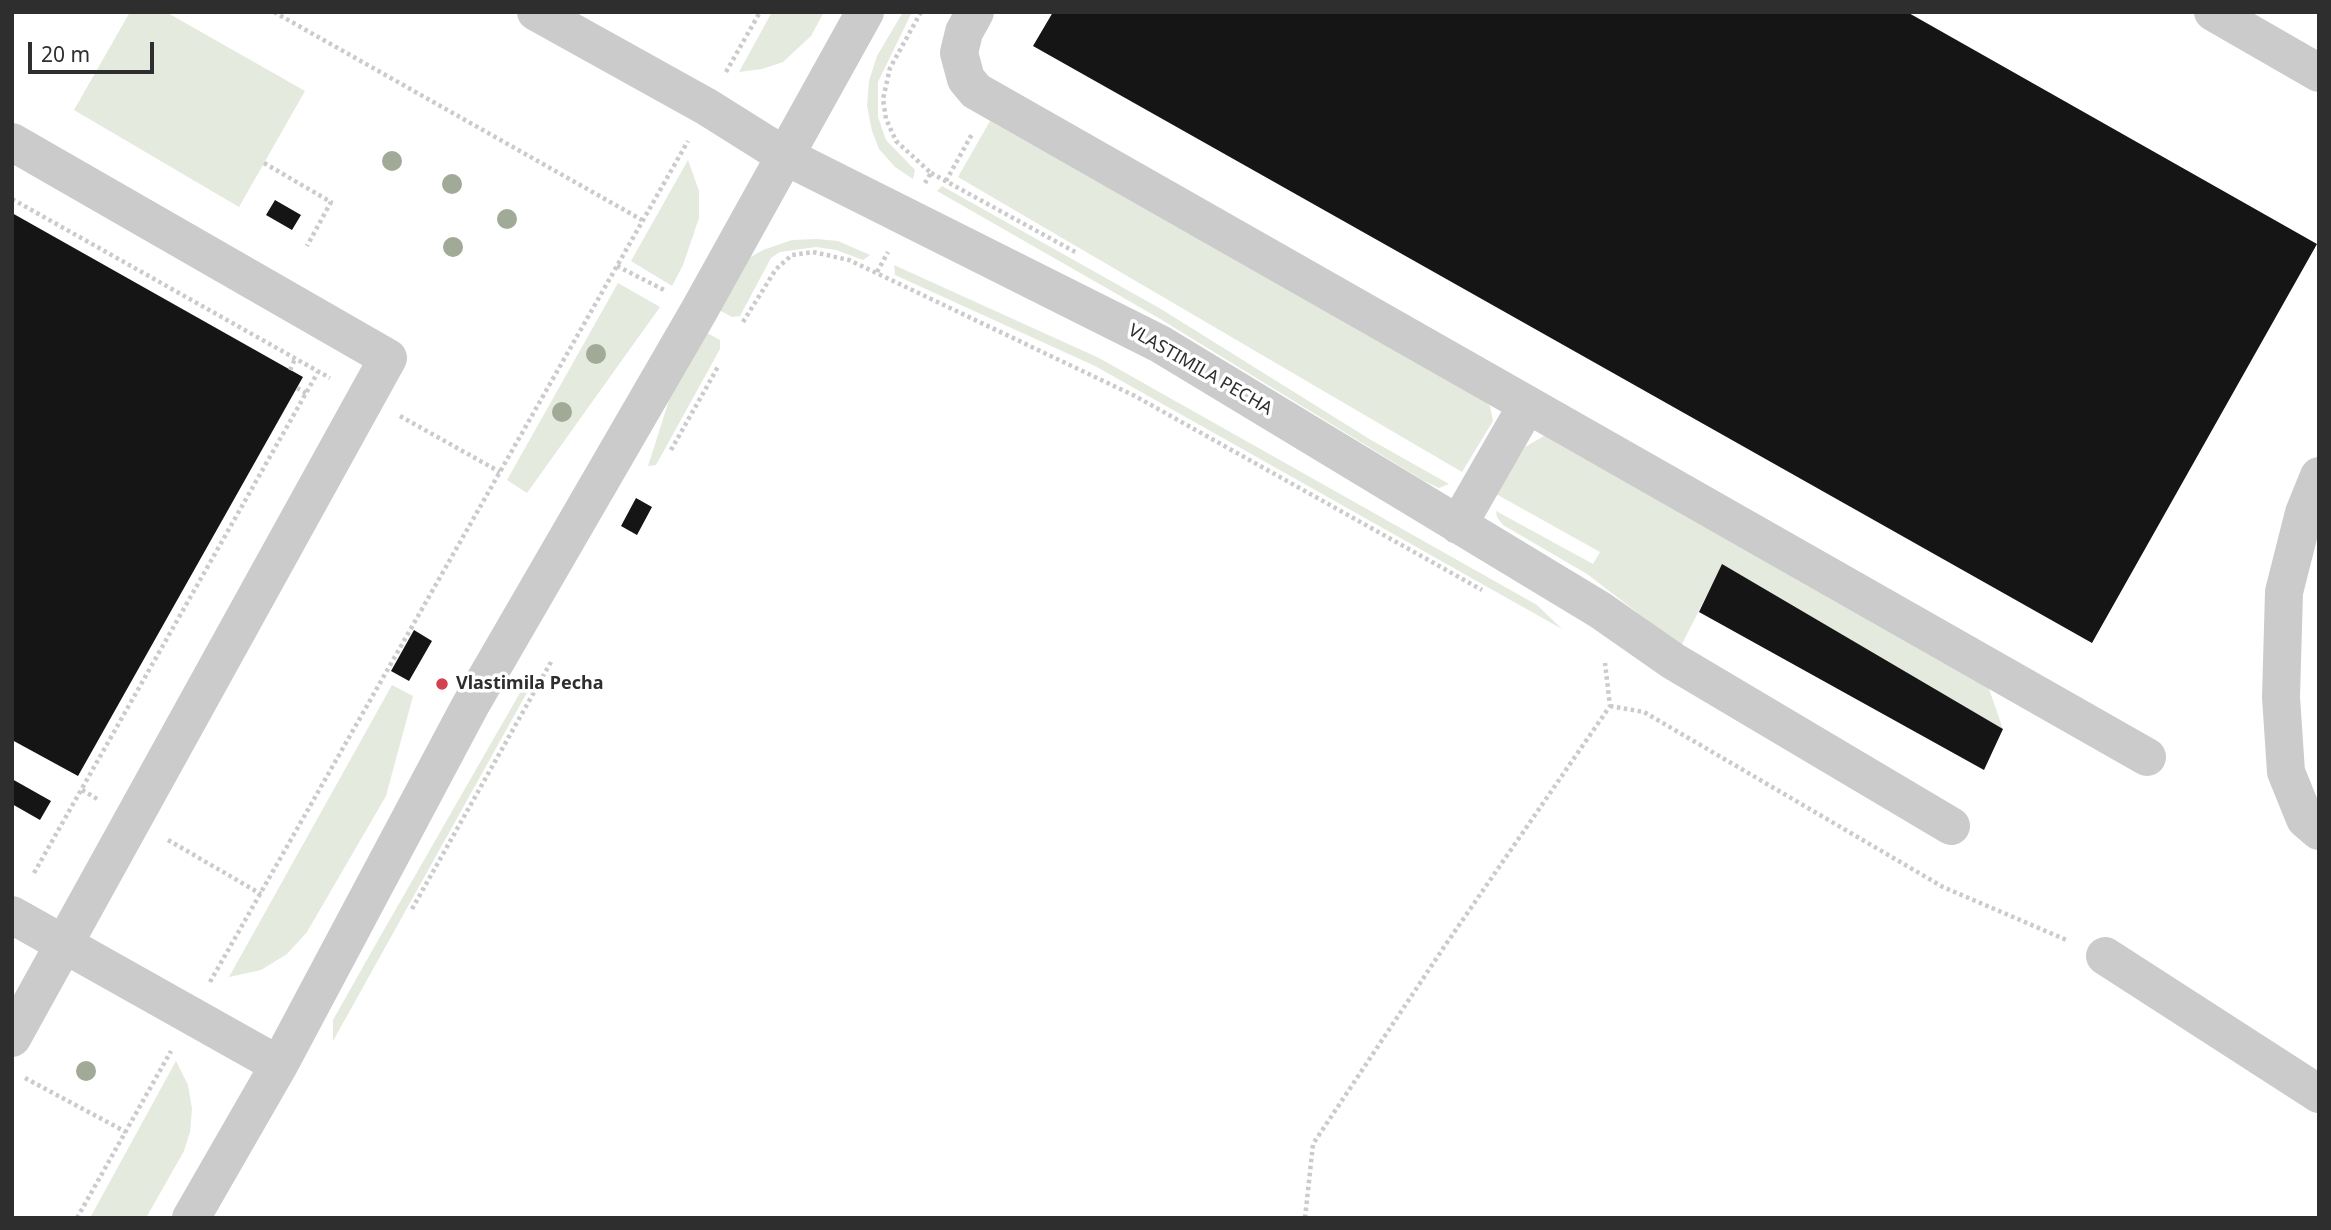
<!DOCTYPE html>
<html>
<head>
<meta charset="utf-8">
<style>
  body { margin:0 }
  #map { position:relative; width:2331px; height:1230px; overflow:hidden; background:#fff; font-family:"Noto Sans",sans-serif }
  canvas { display:block }
  .frame { position:absolute; inset:0; border:14px solid #2e2e2e; pointer-events:none }
  .scale { position:absolute; left:28px; top:42px; width:126px; height:32px; box-sizing:border-box; border:4px solid #2e2e2e; border-top:0; padding-left:9px; font-size:21px; line-height:24px; white-space:nowrap; color:#2e2e2e; -webkit-text-stroke:5px #fff; paint-order:stroke }
</style>
</head>
<body>
<div id="map">
<canvas width="2331" height="1230"></canvas>
<div class="frame"></div>
<div class="scale">20 m</div>
</div>
<script>
const ctx = document.querySelector('canvas').getContext('2d');
ctx.lineJoin = 'round';
function paint(path, color) { ctx.fillStyle = color; ctx.fill(path, 'evenodd'); }
const shape = rows => new Path2D(rows.map(r => 'M' + r).join(''));
function trace(path, color, width, dash) { ctx.strokeStyle = color; ctx.lineWidth = width; ctx.lineCap = dash ? 'butt' : 'round'; ctx.setLineDash(dash || []); ctx.stroke(path); }
function drawText(font, color, halo, rows, align = 'center') {
  ctx.font = font + ' "Noto Sans",sans-serif'; ctx.lineWidth = 7; ctx.setLineDash([]); ctx.textBaseline = 'middle'; ctx.strokeStyle = halo; ctx.fillStyle = color; for (const [text, x, y, turn = 0] of rows) {
    ctx.save(); ctx.translate(x, y); ctx.rotate((+turn || 0) * Math.PI / 180); ctx.textAlign = isNaN(turn) ? turn : align; if (halo) ctx.strokeText(text, 0, 0); ctx.fillText(text, 0, 0); ctx.restore();
  }
}
paint(shape([
  [130,12,166,12,305,91,239,207,74,110],
  [772,12,824,12,811,36,783,62,762,69,739,72],
  [903,12,912,12,878,82,878,117,886,140,915,170,913,179,895,167,879,149,872,131,867,106,869,81,877,56],
  [990,121,1481,398,1490,406,1493,421,1462,472,958,177],
  [688,160,699,191,699,218,683,265,672,286,631,261],
  [942,186,1161,309,1371,440,1449,484,1439,488,1424,481,1157,317,937,191],
  [817,239,838,241,870,255,863,260,836,250,816,247,780,252,771,258,740,316,732,317,710,305,742,262,763,250,792,240],
  [894,265,1099,358,1537,605,1562,629,1095,366,895,275],
  [618,283,660,307,527,493,507,480],
  [698,328,720,340,720,349,656,465,648,466,671,394],
  [1544,436,1988,686,2003,729,1722,565,1681,646,1587,574,1503,525,1497,517,1496,511,1593,564,1600,552,1496,494,1525,447],
  [534,676,534,680,333,1041,333,1020,373,949,529,677],
  [392,685,413,696,386,796,307,932,287,954,261,970,229,977],
  [176,1061,188,1085,192,1109,190,1132,184,1151,146,1218,90,1218]
]), '#e4eadd');
paint(shape([
  [1053,12,1907,12,2317,244,2092,643,1033,46],
  [275,200,301,215,292,230,266,215],
  [12,213,303,377,78,776,12,740],
  [636,498,652,507,637,535,621,526],
  [1722,564,2003,729,1984,770,1699,612],
  [414,630,432,641,409,681,391,671],
  [12,779,51,801,40,820,12,804]
]), '#151515');
trace(shape([
  [274,12,642,220],
  [921,12,890,68,883,99,886,119,896,141,931,173,925,183],
  [726,72,760,12],
  [264,163,331,202,307,246],
  [931,173,1077,253],
  [946,181,972,134],
  [12,199,330,378],
  [617,266,666,291],
  [877,272,888,252],
  [743,322,776,269,792,255,813,252,849,260,1135,396,1482,590],
  [290,370,295,359],
  [297,388,306,393],
  [400,416,500,472],
  [671,450,719,365],
  [1610,706,1644,712,1943,887,2069,941],
  [82,790,99,800],
  [168,840,261,894],
  [34,873,318,372],
  [412,909,551,662],
  [210,982,688,141],
  [25,1078,126,1132],
  [77,1218,171,1051],
  [1305,1218,1313,1144,1444,947,1610,706,1605,663]
]), '#cbcbcb', 4.5, [3.5, 3.5]);
trace(shape([
  [536,12,707,107,785,156,1160,344,1600,610,1673,661,1951,826],
  [975,12,964,32,959,53,966,79,976,91,2147,757],
  [2213,12,2319,73],
  [12,142,388,358,12,1038],
  [2319,476,2304,513,2284,592,2281,697,2286,772,2305,819,2319,831],
  [1458,525,1527,405],
  [12,915,279,1065],
  [2105,956,2319,1094],
  [191,1218,279,1065,470,706,700,309,865,12]
]), '#cbcbcb', 38);
ctx.fillStyle = '#a0aa96';
for (const [x, y] of [
  [392,161],
  [452,184],
  [507,219],
  [453,247],
  [596,354],
  [562,412],
  [86,1071]
]) { ctx.beginPath(); ctx.arc(x, y, 10, 0, 2 * Math.PI); ctx.fill(); }
for (const [x, y, r, color] of [
  [442,684,7,"#d4414f"]
]) { const dot = new Path2D(); dot.arc(x, y, r, 0, 2 * Math.PI); ctx.fillStyle = color; ctx.fill(dot); trace(dot, '#fff', 2.5); }
drawText('18px', '#2e2e2e', '#fff', [
  ["VLASTIMILA PECHA",1200,370,30]
]);
drawText('bold 18px', '#2e2e2e', '#fff', [
  ["Vlastimila Pecha",456,684]
], 'left');
</script>
</body>
</html>
